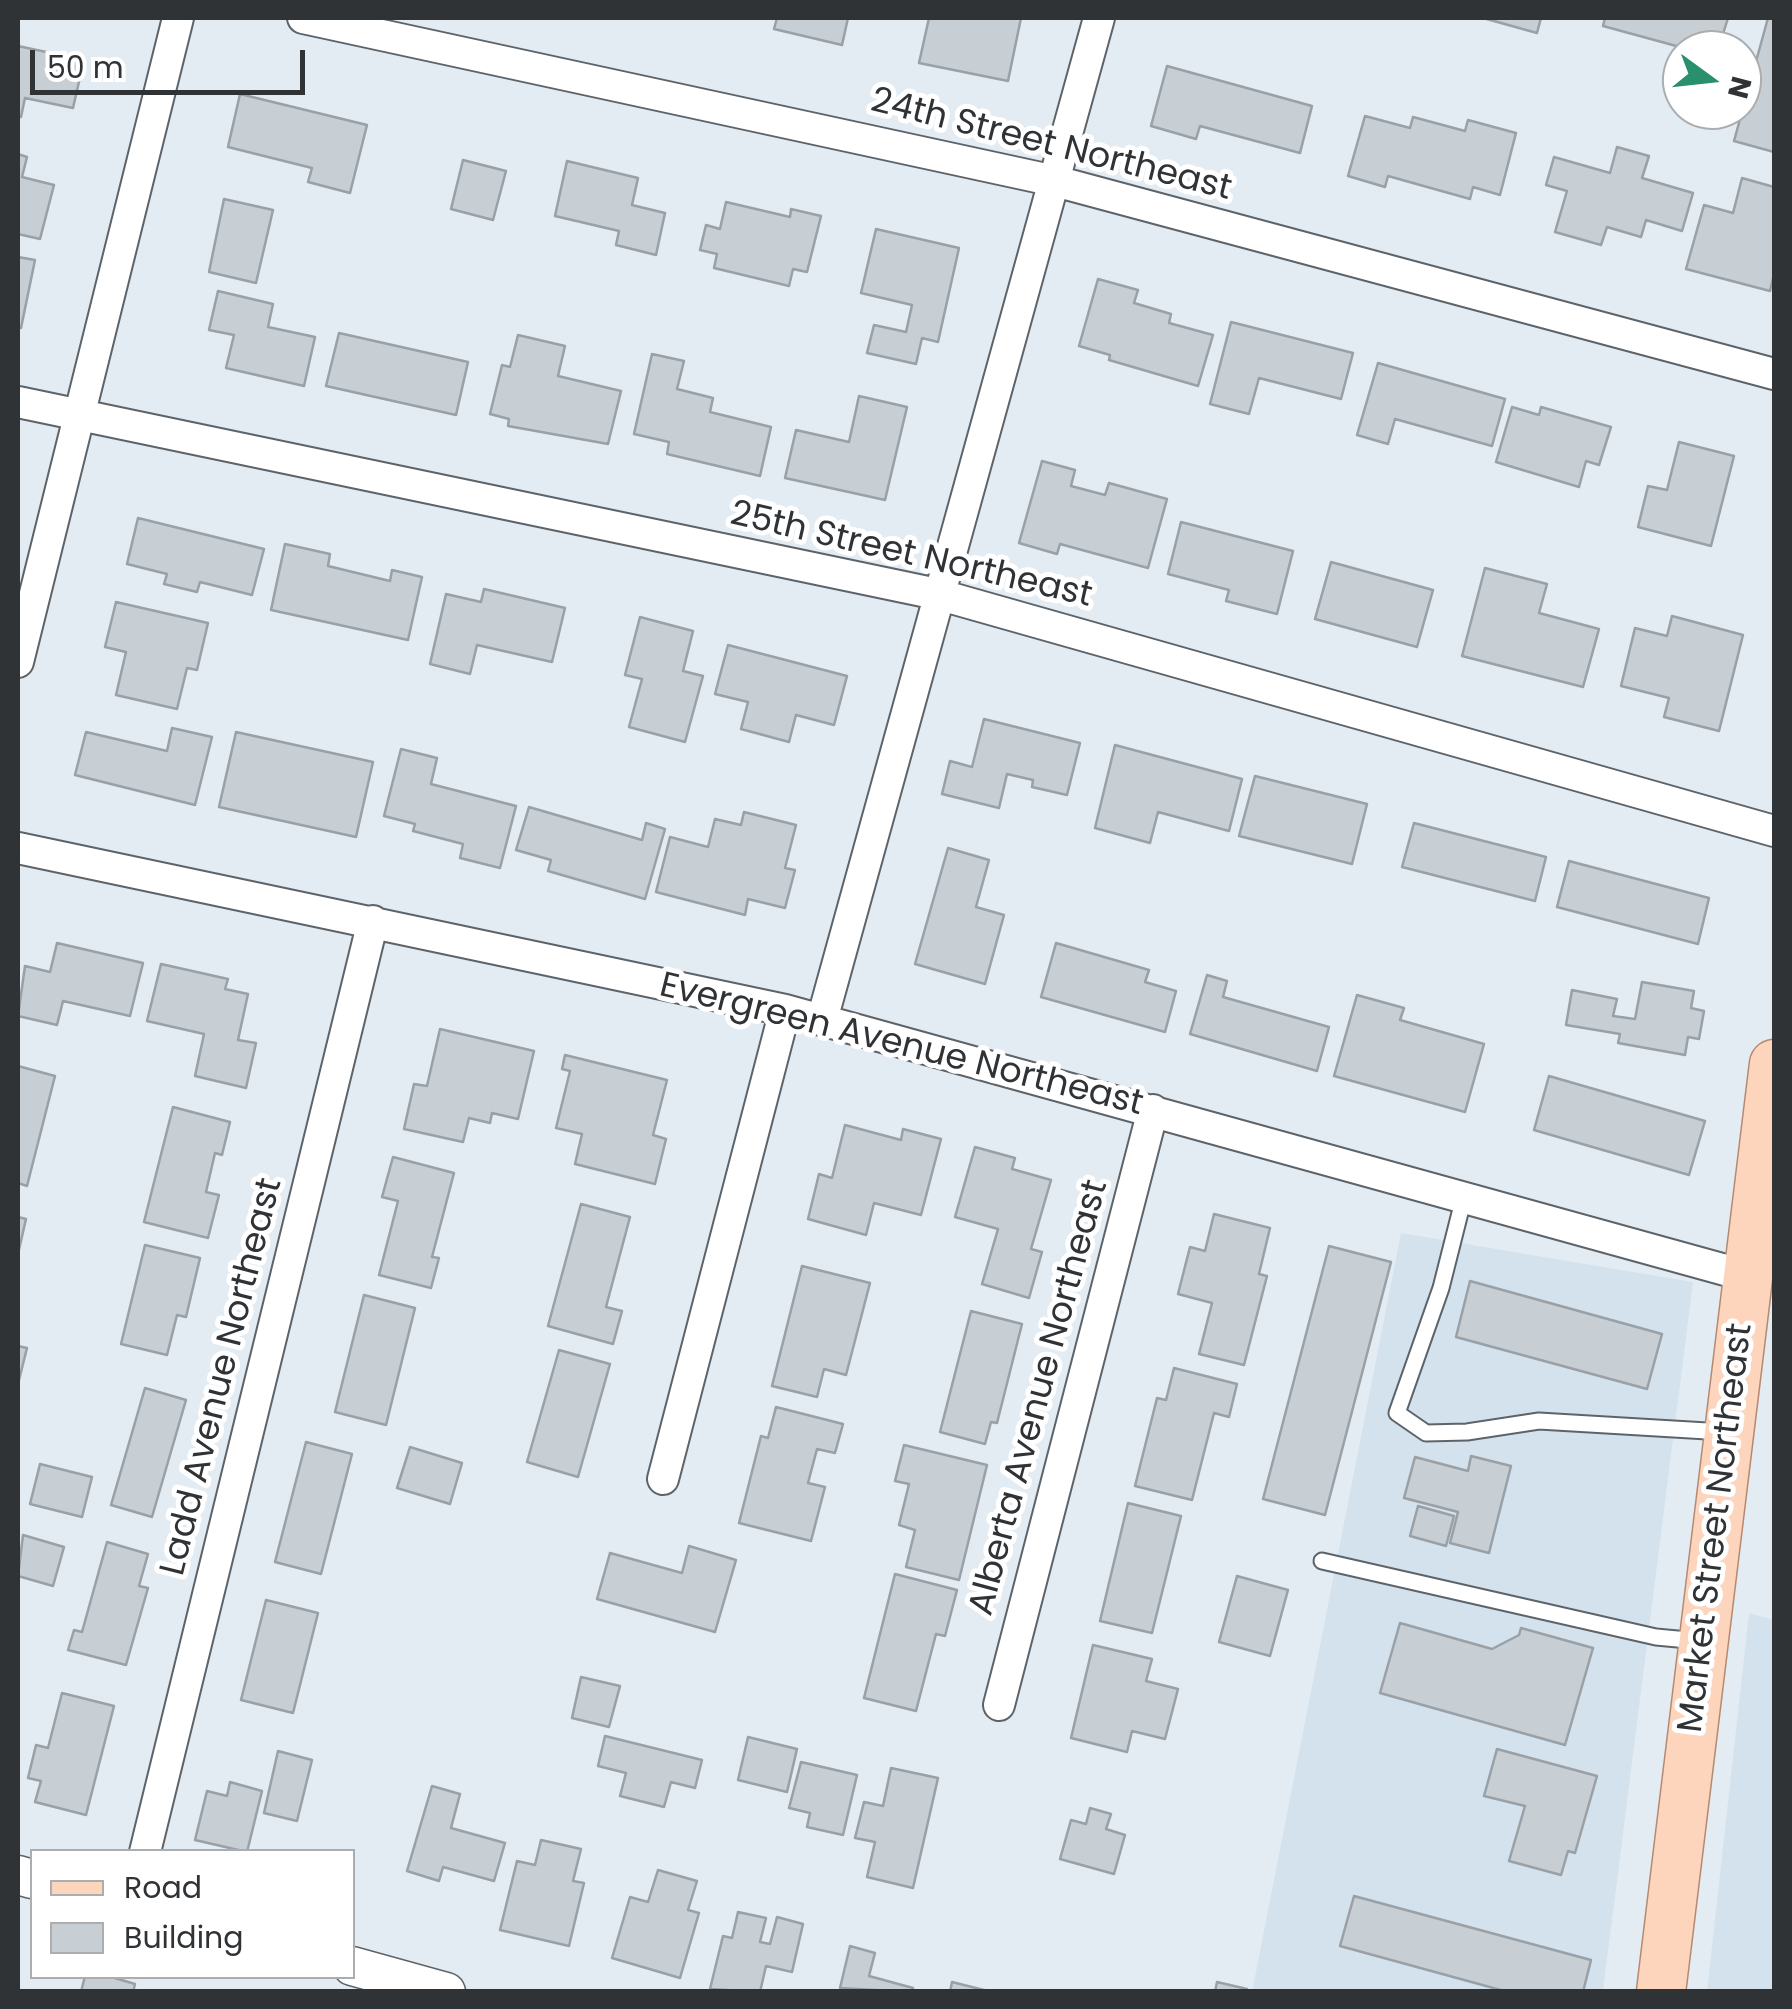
<!DOCTYPE html>
<html>
<head>
<meta charset="utf-8">
<style>
  body { margin:0 }
  #map { position:relative; width:1792px; height:2009px; overflow:hidden; background:#e4ecf3; font-family:Poppins,sans-serif }
  canvas { display:block }
  .frame { position:absolute; inset:0; border:20px solid #303336; pointer-events:none }
  .legend { position:absolute; left:30px; top:1849px; width:325px; height:130px; box-sizing:border-box; background:#fff; border:2px solid #acadaf; margin:0; padding:12px 18px; list-style:none; font-size:30px; color:#303336 }
  .legend li { display:flex; align-items:center; gap:20px; height:50px }
  .legend b { width:50px; border:2px solid #acadaf }
  .north { position:absolute; left:1662px; top:30px; width:100px; height:100px; box-sizing:border-box; background:#fff; border:2px solid #acadaf; border-radius:50%; rotate:105deg; font-size:28px; font-weight:700; line-height:40px; text-align:center; color:#303336 }
  .north::after { content:''; display:block; margin:auto; width:35px; height:45px; background:#2a8f6c; clip-path:polygon(50% 0,100% 100%,50% 72%,0 100%) }
  .scale { position:absolute; left:30px; top:50px; width:275px; height:45px; box-sizing:border-box; border:5px solid #303336; border-top:0; padding-left:12px; font-size:30px; line-height:35px; white-space:nowrap; color:#303336; -webkit-text-stroke:8px #fff; paint-order:stroke }
</style>
</head>
<body>
<div id="map">
<canvas width="1792" height="2009"></canvas>
<div class="frame"></div>
<ul class="legend">
<li><b style="height:12px;background:#fdd4bc"></b>Road</li>
<li><b style="height:28px;background:#c7cfd5"></b>Building</li>
</ul>
<div class="north">N</div>
<div class="scale">50 m</div>
</div>
<script>
const ctx = document.querySelector('canvas').getContext('2d');
ctx.lineJoin = 'round';
function paint(path, color) { ctx.fillStyle = color; ctx.fill(path, 'evenodd'); }
const shape = rows => new Path2D(rows.map(r => 'M' + r).join(''));
function trace(path, color, width, dash) { ctx.strokeStyle = color; ctx.lineWidth = width; ctx.lineCap = dash ? 'butt' : 'round'; ctx.setLineDash(dash || []); ctx.stroke(path); }
function drawText(font, color, halo, rows, align = 'center') {
  ctx.font = font + ' Poppins,sans-serif'; ctx.lineWidth = 10; ctx.setLineDash([]); ctx.textBaseline = 'middle'; ctx.strokeStyle = halo; ctx.fillStyle = color; for (const [text, x, y, turn = 0] of rows) {
    ctx.save(); ctx.translate(x, y); ctx.rotate((+turn || 0) * Math.PI / 180); ctx.textAlign = isNaN(turn) ? turn : align; if (halo) ctx.strokeText(text, 0, 0); ctx.fillText(text, 0, 0); ctx.restore();
  }
}
paint(shape([
  [1401,1233,1693,1282,1603,1991,1252,1992],
  [1749,1613,1774,1620,1774,1991,1707,1991]
]), '#d4e2ee');
const building = shape([
  [777,18,848,18,842,45,774,29,777,18],
  [929,18,1021,18,1008,81,919,63,929,18],
  [1483,18,1541,18,1537,33,1483,18],
  [1605,18,1728,18,1718,50,1691,50,1603,26,1605,18],
  [1768,18,1774,18,1774,152,1734,141,1768,18],
  [18,46,84,60,73,108,25,98,21,117,18,116,18,46],
  [1167,66,1312,106,1300,153,1200,126,1196,139,1151,126,1167,66],
  [240,94,367,125,350,193,308,182,312,168,228,147,240,94],
  [1365,116,1410,128,1413,117,1465,131,1468,120,1516,133,1500,195,1473,187,1470,199,1388,176,1385,187,1348,176,1365,116],
  [1617,147,1649,156,1642,178,1693,193,1682,231,1646,220,1641,237,1607,227,1601,245,1555,232,1567,191,1546,185,1554,157,1610,173,1617,147],
  [18,154,27,157,22,177,54,185,40,239,18,234,18,154],
  [463,160,506,171,493,220,451,209,463,160],
  [567,161,638,178,632,205,665,213,656,255,616,245,619,231,555,216,567,161],
  [1742,178,1774,187,1774,274,1770,291,1686,269,1704,205,1733,213,1742,178],
  [224,199,273,210,256,283,209,272,224,199],
  [726,202,790,217,791,209,821,216,807,272,793,269,789,286,714,268,717,254,700,250,706,225,720,229,726,202],
  [876,229,959,248,938,342,922,338,916,364,867,353,874,325,906,332,912,305,861,293,876,229],
  [18,257,35,260,21,328,18,327,18,257],
  [1098,279,1138,290,1134,303,1171,314,1169,323,1213,335,1198,386,1109,360,1110,355,1079,346,1098,279],
  [218,291,273,304,268,327,315,337,304,386,226,368,234,335,209,330,218,291],
  [1231,322,1353,353,1341,399,1259,378,1249,414,1210,404,1231,322],
  [339,333,468,362,456,415,326,386,339,333],
  [518,335,565,346,558,376,621,391,608,444,508,426,509,419,490,414,502,365,510,367,518,335],
  [652,354,684,361,677,389,713,398,710,412,771,427,760,476,667,454,669,442,634,434,652,354],
  [1378,363,1505,399,1492,446,1395,419,1388,444,1357,435,1378,363],
  [859,396,907,407,885,500,785,478,796,430,849,442,859,396],
  [1512,407,1539,415,1541,407,1611,427,1599,465,1586,461,1579,487,1496,462,1512,407],
  [1679,442,1734,456,1711,546,1638,527,1648,486,1667,490,1679,442],
  [1042,461,1075,470,1071,486,1105,495,1109,483,1167,499,1148,568,1060,544,1057,554,1019,543,1042,461],
  [138,518,264,549,252,595,200,582,197,592,164,584,167,574,127,564,138,518],
  [1181,522,1293,551,1277,614,1226,601,1229,590,1168,574,1181,522],
  [285,544,330,554,328,566,390,581,392,570,422,577,408,640,271,610,285,544],
  [1331,562,1433,590,1417,647,1315,619,1331,562],
  [1485,568,1547,584,1539,613,1599,629,1583,687,1462,656,1485,568],
  [484,589,565,608,552,662,477,645,470,674,430,664,446,594,481,602,484,589],
  [116,602,208,623,197,670,187,668,177,709,116,695,126,652,105,647,116,602],
  [1672,616,1743,635,1719,731,1664,717,1669,698,1621,686,1635,628,1667,636,1672,616],
  [640,617,693,631,683,671,703,676,685,742,629,727,642,679,625,675,640,617],
  [728,645,847,676,834,725,796,715,789,742,741,729,748,702,715,694,728,645],
  [984,719,1080,743,1067,795,1032,787,1033,780,1007,774,999,808,942,794,950,761,972,767,984,719],
  [172,728,212,737,195,805,75,775,86,732,167,751,172,728],
  [236,732,373,762,356,837,219,807,236,732],
  [1115,745,1242,779,1229,831,1158,812,1150,843,1095,828,1115,745],
  [401,749,437,758,431,784,516,806,500,868,460,858,463,844,413,831,415,824,384,816,401,749],
  [1255,776,1367,804,1352,864,1239,836,1255,776],
  [529,807,642,840,646,823,665,829,645,899,548,871,551,860,516,850,529,807],
  [744,812,796,825,785,868,795,870,785,908,748,899,745,915,656,892,670,837,708,847,715,819,741,825,744,812],
  [1414,823,1546,857,1535,901,1402,867,1414,823],
  [948,848,989,860,976,907,1004,915,985,984,915,964,948,848],
  [1569,861,1709,898,1698,944,1557,907,1569,861],
  [57,943,143,963,130,1016,63,1001,57,1025,18,1016,25,966,50,972,57,943],
  [1056,943,1149,970,1145,982,1176,991,1165,1032,1041,997,1056,943],
  [161,964,228,979,225,989,248,994,238,1040,256,1043,246,1088,195,1076,204,1034,147,1021,161,964],
  [1207,975,1227,981,1223,997,1329,1027,1317,1071,1190,1034,1207,975],
  [1642,982,1694,991,1691,1008,1704,1011,1699,1039,1688,1037,1685,1055,1618,1043,1620,1034,1566,1025,1572,990,1617,999,1613,1016,1635,1019,1642,982],
  [1357,995,1404,1008,1400,1020,1484,1044,1465,1112,1334,1076,1357,995],
  [440,1029,534,1051,518,1119,492,1113,490,1123,469,1118,463,1142,404,1129,414,1084,427,1086,440,1029],
  [565,1055,667,1080,653,1135,666,1139,655,1184,575,1164,582,1134,556,1128,570,1071,562,1069,565,1055],
  [18,1066,55,1076,27,1186,18,1183,18,1066],
  [1549,1076,1705,1121,1689,1175,1534,1130,1549,1076],
  [173,1107,230,1122,222,1155,215,1153,206,1192,219,1195,208,1238,144,1222,173,1107],
  [845,1125,901,1140,903,1129,941,1139,921,1215,874,1203,866,1235,808,1219,819,1174,832,1178,845,1125],
  [975,1147,1015,1158,1012,1169,1051,1180,1031,1249,1042,1252,1029,1298,982,1284,998,1229,955,1217,975,1147],
  [393,1157,454,1173,432,1257,439,1258,431,1288,379,1275,398,1201,382,1197,393,1157],
  [581,1204,630,1217,606,1307,622,1311,613,1344,548,1326,581,1204],
  [1214,1214,1270,1228,1259,1274,1267,1276,1244,1365,1199,1354,1212,1303,1178,1294,1190,1247,1205,1251,1214,1214],
  [18,1217,26,1219,18,1254,18,1217],
  [145,1245,200,1258,186,1317,177,1315,167,1355,121,1344,145,1245],
  [1329,1246,1391,1262,1325,1515,1263,1499,1329,1246],
  [802,1266,870,1283,846,1375,824,1369,817,1397,772,1386,802,1266],
  [1470,1281,1662,1334,1647,1389,1456,1337,1470,1281],
  [364,1295,415,1308,386,1425,335,1412,364,1295],
  [971,1311,1022,1324,997,1423,991,1422,985,1444,940,1432,971,1311],
  [18,1346,27,1348,18,1384,18,1346],
  [559,1350,610,1364,578,1477,527,1462,559,1350],
  [1174,1368,1237,1384,1229,1417,1214,1413,1192,1500,1135,1486,1157,1398,1166,1400,1174,1368],
  [145,1388,186,1400,152,1517,111,1505,145,1388],
  [776,1407,843,1424,835,1453,817,1449,808,1483,825,1487,811,1541,739,1523,761,1436,768,1438,776,1407],
  [306,1442,352,1454,321,1574,275,1562,306,1442],
  [904,1445,987,1465,959,1580,906,1567,915,1530,899,1525,909,1484,895,1481,904,1445],
  [410,1447,462,1463,450,1504,397,1488,410,1447],
  [1471,1456,1511,1466,1489,1553,1450,1543,1458,1512,1404,1498,1415,1457,1468,1471,1471,1456],
  [40,1464,92,1477,82,1517,30,1504,40,1464],
  [1128,1503,1181,1516,1152,1633,1100,1621,1128,1503],
  [1418,1506,1454,1516,1446,1546,1410,1536,1418,1506],
  [23,1535,64,1547,53,1586,18,1576,23,1535],
  [107,1542,148,1554,139,1586,148,1588,126,1665,68,1650,74,1630,82,1632,107,1542],
  [689,1546,736,1560,715,1632,597,1599,610,1553,682,1573,689,1546],
  [895,1574,957,1590,945,1636,936,1634,916,1711,864,1698,895,1574],
  [1237,1576,1288,1590,1270,1656,1219,1642,1237,1576],
  [266,1600,318,1613,293,1713,241,1700,266,1600],
  [1400,1623,1492,1649,1519,1635,1521,1628,1593,1648,1565,1745,1380,1693,1400,1623],
  [1093,1645,1152,1659,1146,1681,1178,1689,1165,1739,1132,1731,1127,1752,1071,1738,1093,1645],
  [581,1677,620,1686,609,1727,572,1718,581,1677],
  [62,1693,114,1706,86,1815,35,1802,41,1781,28,1778,36,1745,48,1748,62,1693],
  [605,1736,702,1760,695,1788,671,1782,664,1807,620,1796,626,1773,598,1766,605,1736],
  [748,1737,797,1749,787,1792,738,1780,748,1737],
  [1497,1749,1597,1776,1575,1853,1568,1851,1561,1875,1509,1861,1525,1806,1484,1796,1497,1749],
  [278,1751,312,1760,297,1821,264,1813,278,1751],
  [801,1762,857,1775,843,1835,807,1827,810,1813,789,1808,801,1762],
  [891,1768,938,1778,913,1888,867,1877,875,1842,855,1838,864,1802,883,1806,891,1768],
  [230,1782,262,1791,247,1852,195,1840,207,1791,227,1796,230,1782],
  [432,1786,460,1794,451,1828,505,1843,494,1881,443,1867,439,1881,407,1871,432,1786],
  [1090,1808,1111,1814,1106,1829,1125,1835,1114,1874,1060,1859,1071,1820,1086,1824,1090,1808],
  [541,1840,581,1849,573,1881,584,1883,569,1946,500,1930,517,1861,535,1865,541,1840],
  [658,1870,697,1881,688,1910,699,1913,680,1978,612,1958,630,1897,648,1902,658,1870],
  [1354,1896,1591,1960,1583,1992,1508,1992,1340,1946,1354,1896],
  [738,1912,766,1918,760,1942,770,1944,777,1917,803,1924,792,1972,766,1966,760,1992,710,1989,723,1936,732,1938,738,1912],
  [850,1946,875,1953,869,1976,913,1988,912,1992,840,1988,850,1946],
  [85,1976,108,1976,135,1984,133,1992,81,1992,85,1976],
  [952,1982,992,1992,950,1992,952,1982],
  [1217,1982,1247,1989,1246,1992,1215,1992,1217,1982]
]);
paint(building, '#c7cfd5');
trace(building, '#99a0a6', 2.5);
const service = shape([
  [1464,1197,1441,1288,1397,1413,1426,1433,1467,1432,1539,1421,1724,1432],
  [1322,1561,1656,1637,1699,1641]
]);
const minor = shape([
  [303,18,1055,181,1774,374],
  [18,402,937,594,1774,831],
  [18,662,178,18],
  [18,848,785,1010,1747,1276],
  [822,1020,1099,18],
  [663,1479,785,1010],
  [999,1705,1153,1110],
  [145,1852,373,921]
]);
const tertiary = shape([
  [18,1875,32,1879],
  [352,1966,446,1992]
]);
const primary = shape([
  [1661,1992,1774,1064]
]);
trace(service, '#5d6469', 19);
trace(minor, '#5d6469', 34);
trace(tertiary, '#5d6469', 41);
trace(primary, '#b58970', 51);
trace(service, '#fff', 15);
trace(minor, '#fff', 30);
trace(tertiary, '#fff', 38);
trace(primary, '#fdd4bc', 48);
drawText('35px', '#303336', '#fff', [
  ["24th Street Northeast",1051,146,14],
  ["25th Street Northeast",911,556,13],
  ["Evergreen Avenue Northeast",901,1046,14],
  ["Ladd Avenue Northeast",223,1377,-76],
  ["Alberta Avenue Northeast",1040,1398,-75],
  ["Market Street Northeast",1717,1528,-83]
]);
</script>
</body>
</html>
